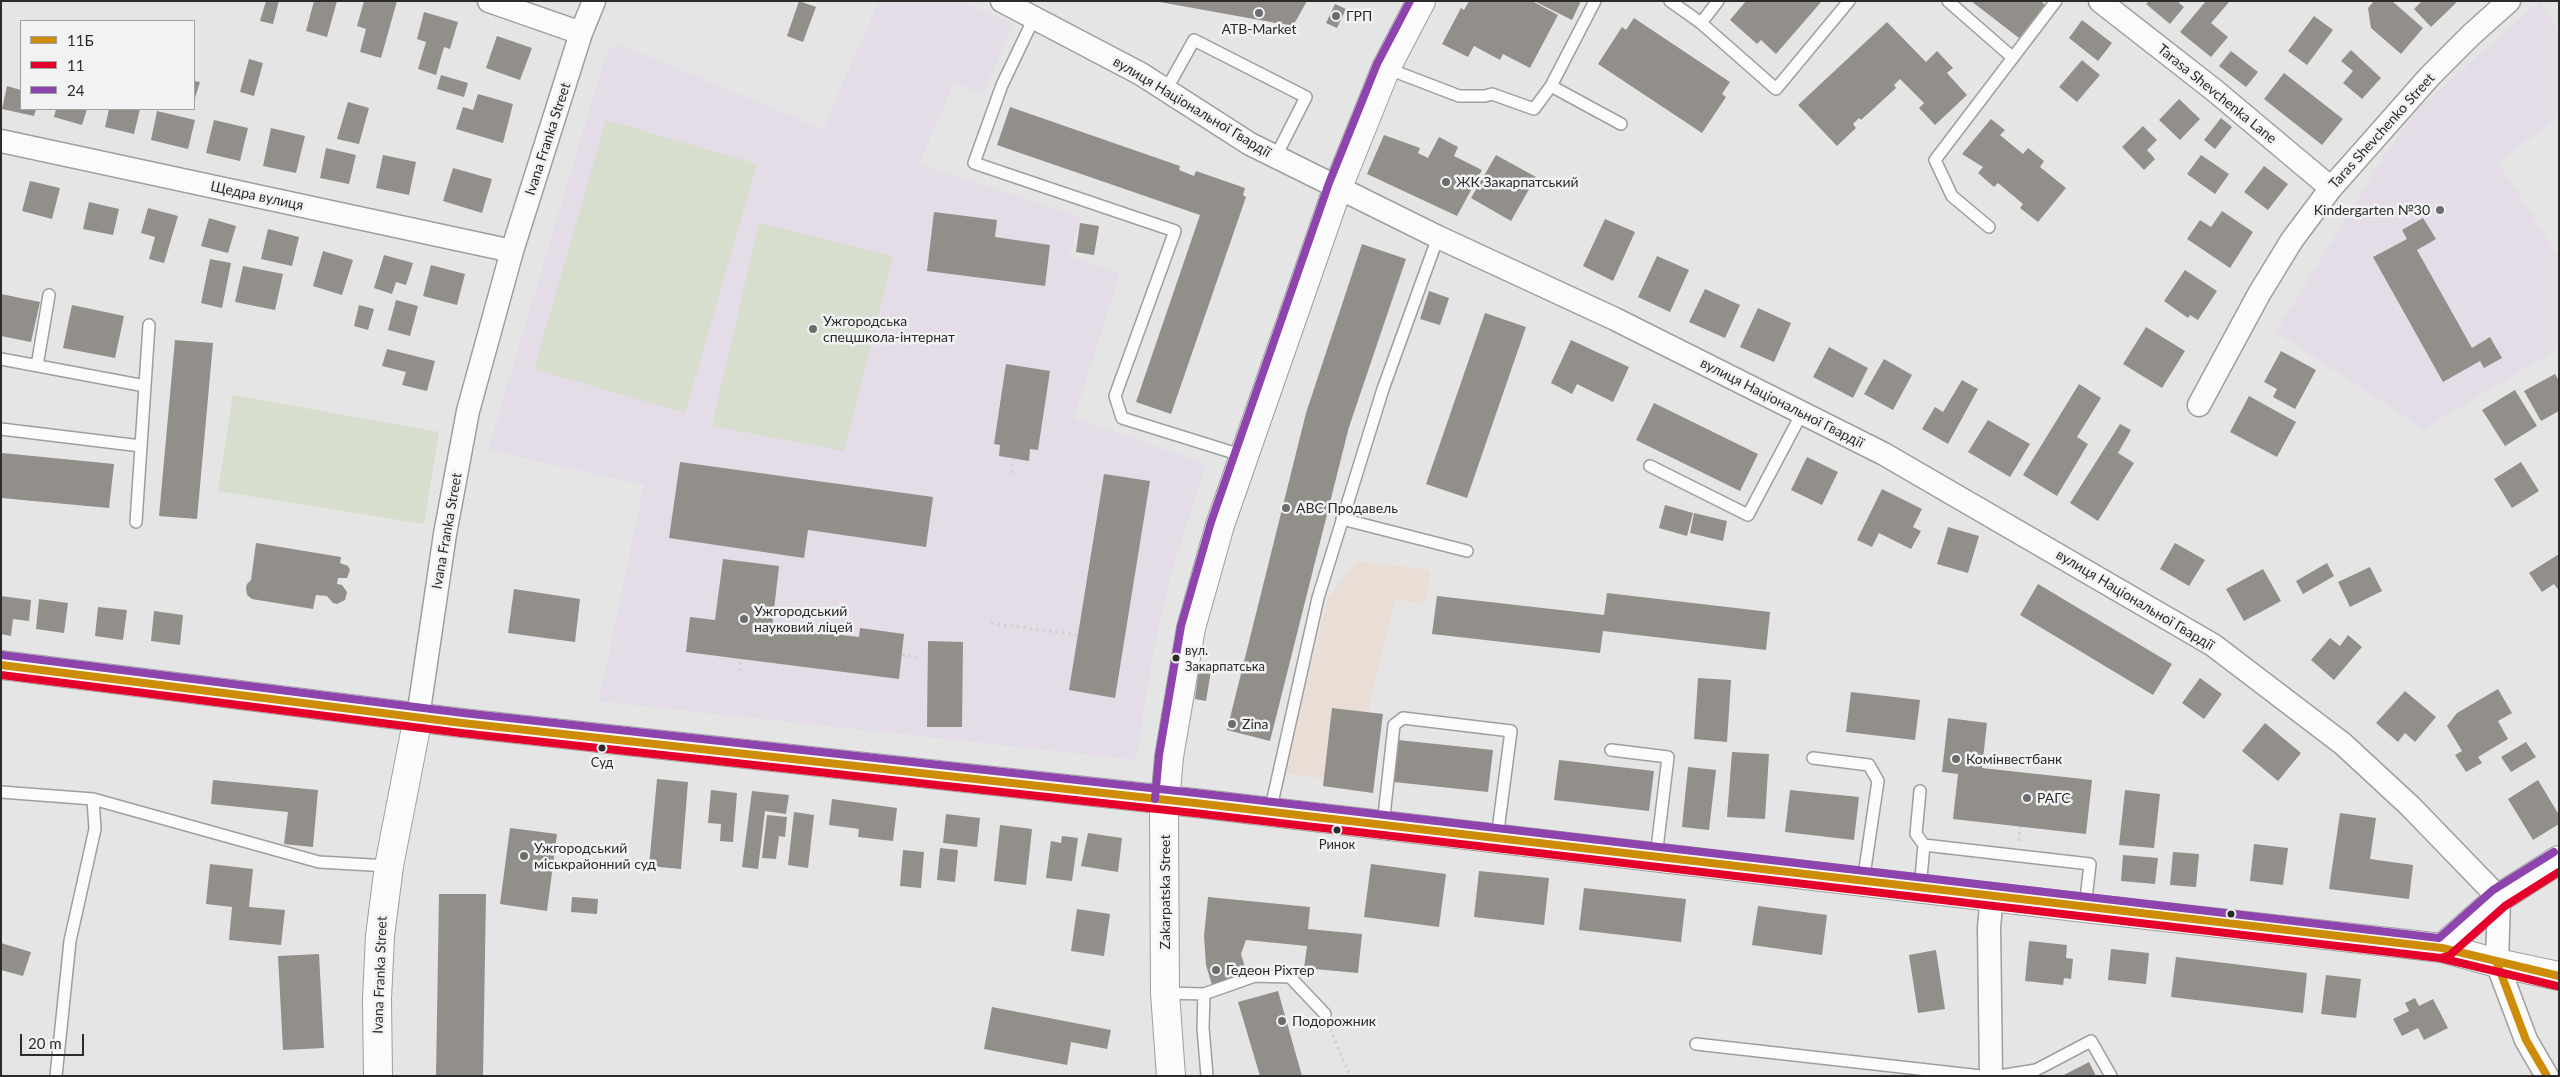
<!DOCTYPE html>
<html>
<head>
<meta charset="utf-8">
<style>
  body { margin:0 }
  #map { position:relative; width:2560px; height:1077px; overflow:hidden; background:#e5e5e5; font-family:Lato,sans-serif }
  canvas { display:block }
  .frame { position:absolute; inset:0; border:2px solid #2b2b2c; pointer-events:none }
  .legend { position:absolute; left:20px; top:20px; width:175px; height:90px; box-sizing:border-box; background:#f1f2f3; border:1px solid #a2a2a3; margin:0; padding:6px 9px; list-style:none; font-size:15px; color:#2b2b2c }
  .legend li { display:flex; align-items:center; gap:10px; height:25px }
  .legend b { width:25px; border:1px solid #a2a2a3 }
  .scale { position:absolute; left:20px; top:1034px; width:64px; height:22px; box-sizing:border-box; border:2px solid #2b2b2c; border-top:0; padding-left:6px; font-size:15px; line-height:18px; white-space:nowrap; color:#2b2b2c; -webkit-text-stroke:4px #f1f2f3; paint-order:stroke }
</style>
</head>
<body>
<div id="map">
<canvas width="2560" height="1077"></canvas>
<div class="frame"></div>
<ul class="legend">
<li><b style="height:6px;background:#ce8d09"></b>11Б</li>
<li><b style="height:6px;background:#e4002b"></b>11</li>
<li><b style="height:6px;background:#8e44ad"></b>24</li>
</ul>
<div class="scale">20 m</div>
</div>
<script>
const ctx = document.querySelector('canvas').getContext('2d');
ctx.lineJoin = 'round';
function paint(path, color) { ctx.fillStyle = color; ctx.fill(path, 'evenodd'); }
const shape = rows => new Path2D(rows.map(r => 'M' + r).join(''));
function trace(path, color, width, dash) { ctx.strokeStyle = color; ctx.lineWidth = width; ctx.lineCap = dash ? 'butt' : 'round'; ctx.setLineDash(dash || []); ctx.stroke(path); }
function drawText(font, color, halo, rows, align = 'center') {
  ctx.font = font + ' Lato,sans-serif'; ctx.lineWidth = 5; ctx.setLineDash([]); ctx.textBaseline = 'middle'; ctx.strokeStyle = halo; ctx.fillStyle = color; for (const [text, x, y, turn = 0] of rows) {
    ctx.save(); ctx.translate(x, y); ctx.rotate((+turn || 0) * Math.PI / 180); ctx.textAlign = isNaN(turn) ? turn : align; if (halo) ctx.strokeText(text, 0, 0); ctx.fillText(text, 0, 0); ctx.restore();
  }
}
paint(shape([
  [1357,561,1431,570,1425,603,1395,600,1351,782,1285,773,1328,598]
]), '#e9ddd6');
paint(shape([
  [879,1,961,1,1013,24,983,94,954,83,919,164,1080,217,1070,256,1120,273,1074,418,1206,464,1171,573,1153,654,1136,760,599,701,644,485,488,450,607,52,619,44,823,129],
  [2540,1,2559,33,2559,117,2498,162,2559,258,2559,348,2423,429,2276,332,2386,153,2419,108]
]), '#e4dce7');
paint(shape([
  [606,120,757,164,685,413,534,369],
  [759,223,893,256,844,451,712,426],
  [233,395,439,432,424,524,218,491]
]), '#d7decd');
paint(shape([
  [266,1,279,1,273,24,260,21],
  [314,1,337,1,327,37,306,31],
  [364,1,397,1,381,58,360,52,366,29,357,26],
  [799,1,816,7,803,42,787,36],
  [1154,1,1307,1,1293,26],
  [1469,1,1532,1,1558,15,1530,68,1503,54,1500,60,1474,46,1468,57,1442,44,1461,8,1464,10],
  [1534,1,1581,1,1572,20],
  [1746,1,1822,1,1776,54,1761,40,1757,44,1730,20],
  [1971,1,2041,1,2045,5,2019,38],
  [2149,1,2177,1,2184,7,2170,24,2146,4],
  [2206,1,2230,1,2211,23,2228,37,2211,57,2180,32],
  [2374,1,2392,1,2423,28,2401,54,2371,28,2368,8],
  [2422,1,2455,1,2456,3,2431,27,2414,9],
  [1335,4,1346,9,1337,28,1326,23],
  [424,12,458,22,450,49,444,47,436,75,418,69,426,42,417,39],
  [2314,16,2333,30,2307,65,2288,51],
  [1634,18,1730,82,1722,94,1726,97,1702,133,1598,64,1622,27,1626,30],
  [2082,20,2112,43,2098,61,2069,38],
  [1887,22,1926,62,1937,51,1953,68,1947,73,1967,95,1935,125,1919,108,1924,103,1900,79,1894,85,1896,88,1861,120,1859,118,1853,124,1856,128,1837,146,1798,105],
  [497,36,532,48,520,80,486,68],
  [2351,50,2381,78,2362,99,2343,83,2353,71,2341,61],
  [2231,51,2258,72,2246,87,2219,66],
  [249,59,263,63,254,96,240,92],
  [2082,60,2100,75,2077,102,2059,87],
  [2284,73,2343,119,2322,145,2264,99],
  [441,75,468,83,464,97,437,89],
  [194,81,200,82,194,101],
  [7,86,21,90,21,109,36,109,34,116,2,109],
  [478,94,513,104,503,143,456,129,463,107,473,110],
  [2179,99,2200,119,2180,140,2159,120],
  [348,102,369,108,359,144,337,139],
  [1010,107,1180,166,1179,170,1194,176,1196,171,1245,188,1243,195,1246,197,1171,414,1136,402,1200,215,997,145],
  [56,109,87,109,82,125,54,117],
  [109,109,140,109,134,134,105,127],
  [157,111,195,120,188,149,151,140],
  [2221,118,2232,127,2215,149,2204,140],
  [1991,119,2005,130,2000,135,2023,154,2028,148,2044,161,2040,167,2066,188,2038,222,2020,208,2023,204,1998,183,1994,187,1978,173,1983,167,1962,154],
  [214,120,248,128,240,161,206,153],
  [2143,126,2157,140,2147,150,2155,159,2144,170,2122,147],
  [271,128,305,136,296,173,263,166],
  [1384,135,1420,148,1418,153,1428,158,1439,137,1458,147,1454,156,1482,170,1457,216,1367,174],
  [326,148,356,155,349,184,320,178],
  [383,155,416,162,409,195,376,188],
  [1496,155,1536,177,1511,221,1471,198],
  [2201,155,2229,174,2215,194,2187,174],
  [2264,166,2288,184,2268,210,2244,192],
  [453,168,492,179,482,213,443,201],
  [30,181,60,188,52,219,22,211],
  [89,202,119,209,113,235,83,229],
  [148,208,178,216,164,263,149,259,155,237,141,233],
  [2222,211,2253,232,2230,268,2187,239,2200,220,2211,227],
  [934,212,997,220,995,237,1050,245,1045,286,927,271],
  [209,218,236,226,228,253,201,246],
  [2423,218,2436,239,2417,250,2472,348,2490,337,2502,358,2484,368,2480,361,2443,382,2373,257,2407,239,2402,230],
  [1605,219,1635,232,1613,281,1583,266],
  [1080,223,1099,226,1094,255,1076,252],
  [268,229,299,237,292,266,261,259],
  [1362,244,1406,259,1349,427,1270,741,1227,730,1306,413],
  [323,251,353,260,342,295,313,286],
  [384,255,413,263,406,285,396,282,392,294,374,288],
  [1657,256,1689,270,1670,312,1638,297],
  [210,259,231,263,222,308,201,303],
  [431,265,465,274,457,305,423,296],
  [243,266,283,274,275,310,235,302],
  [2185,270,2217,291,2198,320,2190,315,2188,318,2164,301],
  [1705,289,1740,305,1725,338,1689,322],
  [1429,291,1449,298,1440,325,1420,319],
  [1,294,40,302,31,342,1,336],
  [396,300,418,306,410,336,388,330],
  [72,305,124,316,115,358,63,348],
  [359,305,374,309,368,330,354,326],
  [1758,308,1791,323,1774,362,1740,347],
  [1485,313,1526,327,1467,498,1426,484],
  [2146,327,2185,351,2162,388,2123,364],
  [175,340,213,343,197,519,159,516],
  [1571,340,1629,367,1613,402,1577,384,1572,394,1551,383],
  [1829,347,1868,368,1853,398,1813,377],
  [387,349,435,361,427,391,402,385,406,372,382,366],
  [2281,351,2316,370,2295,409,2273,397,2277,389,2264,382],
  [1884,359,1912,375,1893,410,1864,394],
  [1006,364,1050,371,1038,450,1030,449,1029,461,999,456,1000,445,994,444],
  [2555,374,2559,381,2559,411,2541,421,2524,391],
  [1962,380,1978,389,1948,444,1922,429,1935,407,1943,412],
  [2079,384,2101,398,2077,437,2088,444,2057,496,2023,475],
  [2515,390,2537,426,2505,446,2482,410],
  [2249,396,2296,422,2277,457,2230,432],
  [1654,403,1758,454,1740,491,1636,440],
  [1988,420,2030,444,2010,477,1968,452],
  [2120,424,2131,430,2118,453,2134,463,2098,521,2070,503],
  [2,453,114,464,109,508,1,498],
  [1807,457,1838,472,1822,505,1791,490],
  [680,462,933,497,926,547,808,530,804,558,669,538],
  [2521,462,2539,491,2512,508,2494,479],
  [1104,474,1150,481,1115,698,1069,690],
  [1882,489,1922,509,1913,527,1921,531,1911,549,1879,533,1872,547,1857,540],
  [1665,505,1693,513,1687,536,1659,528],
  [1694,513,1727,521,1723,541,1690,533],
  [1948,527,1979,536,1968,573,1937,564],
  [256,543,341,557,340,563,348,566,350,570,347,578,338,578,337,584,342,585,347,592,345,600,337,604,333,603,327,596,316,595,313,609,252,599,247,595,246,588,247,584,251,580],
  [2175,543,2205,560,2189,586,2160,569],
  [2559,554,2559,591,2554,584,2542,592,2529,573],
  [723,559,779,566,772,627,859,637,860,628,904,634,899,679,686,652,690,617,715,620],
  [2327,563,2334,576,2303,594,2296,581],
  [2370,567,2382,591,2350,607,2338,582],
  [2263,569,2281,601,2244,621,2226,589],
  [2038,584,2172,664,2153,695,2020,615],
  [514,589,580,599,575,642,508,633],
  [1607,593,1770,612,1766,650,1603,631,1600,653,1432,634,1437,596,1604,615],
  [1,596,31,600,29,621,13,619,11,636,1,634],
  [39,599,68,603,64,633,36,629],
  [98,607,127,610,123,640,95,636],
  [154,611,183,615,180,645,151,641],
  [2348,635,2362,647,2334,680,2311,660,2330,638,2340,646],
  [928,641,963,642,962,727,927,727],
  [1199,669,1211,671,1206,701,1195,699],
  [1698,678,1731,680,1727,742,1694,739],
  [2200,678,2222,694,2204,719,2182,703],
  [2498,689,2512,713,2498,721,2508,739,2478,757,2482,763,2466,772,2455,755,2462,751,2447,726,2457,713],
  [2405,691,2436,717,2415,742,2405,733,2398,742,2376,723],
  [1851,692,1920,700,1915,740,1846,732],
  [1332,708,1383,714,1373,793,1323,786],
  [1948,718,1987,723,1982,768,2092,780,2086,834,1953,819,1958,774,1942,772],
  [2265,723,2301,753,2278,781,2242,751],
  [1398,740,1493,750,1488,792,1394,782],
  [2526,742,2536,757,2511,772,2501,757],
  [1732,752,1769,754,1765,819,1727,817],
  [1559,760,1654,771,1649,811,1554,800],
  [1688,767,1716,770,1709,830,1682,827],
  [657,779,688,782,681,869,649,866],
  [213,780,318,790,313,847,284,844,288,812,211,804],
  [2538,780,2559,815,2559,824,2533,840,2508,799],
  [711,790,737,793,733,842,720,841,721,824,708,823],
  [1790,790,1859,797,1854,840,1785,832],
  [2125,790,2160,794,2154,848,2119,845],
  [752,791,789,795,786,814,765,811,758,869,742,867],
  [832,799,897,808,893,841,858,837,859,829,829,825],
  [794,812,814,815,808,868,788,865],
  [2340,813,2376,818,2370,859,2413,865,2409,899,2329,889],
  [946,814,980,818,977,847,943,843],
  [767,815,787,817,785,837,779,836,776,859,762,858],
  [1000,825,1032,829,1026,885,994,881],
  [510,828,557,834,547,911,500,904],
  [1088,833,1122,838,1118,872,1081,866],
  [1062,836,1078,838,1072,881,1046,878,1051,841,1061,843],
  [2254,844,2288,848,2283,885,2250,881],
  [940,848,958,850,955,882,937,880],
  [903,850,924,852,921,888,900,886],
  [2173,852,2199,854,2196,887,2170,885],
  [2123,855,2158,858,2155,884,2121,881],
  [210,864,253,869,249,907,285,910,281,945,229,940,232,907,206,904],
  [1371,864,1446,874,1439,927,1364,917],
  [1479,871,1549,878,1544,925,1474,917],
  [1584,888,1686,899,1681,942,1579,930],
  [439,894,486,894,483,1076,436,1076],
  [572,897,598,899,597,914,571,912],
  [1208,897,1310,907,1308,929,1362,934,1358,973,1304,968,1307,946,1246,940,1241,954,1247,974,1212,985,1206,965,1204,936],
  [1758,906,1827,915,1822,955,1752,945],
  [1077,909,1110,914,1104,956,1071,951],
  [2029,941,2067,945,2066,958,2073,959,2071,979,2064,978,2063,985,2025,981],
  [1,943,31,952,23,976,1,970],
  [2111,949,2149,953,2146,984,2108,980],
  [1936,950,1945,1009,1918,1013,1909,955],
  [319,954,324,1048,283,1050,278,956],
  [2176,957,2307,973,2303,1013,2171,997],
  [2326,975,2361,979,2356,1018,2321,1014],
  [1278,991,1302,1076,1260,1076,1238,1002],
  [2415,998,2419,1006,2433,999,2448,1028,2424,1040,2418,1028,2402,1036,2393,1019,2409,1011,2405,1003],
  [992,1007,1111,1030,1107,1049,1071,1042,1067,1065,984,1049],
  [2089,1062,2096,1076,2062,1076]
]), '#928f8a');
const service = shape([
  [1670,1,1701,23,1776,89,1849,1],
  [1948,1,2012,57],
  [1034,18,1002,85,974,163,1175,231,1115,396,1122,418,1244,456],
  [1701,23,1718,1],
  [1386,68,1459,96,1485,96,1492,94,1534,109,1551,86,1595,1],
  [1551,86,1621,124],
  [1166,90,1194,40,1306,97,1276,156],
  [1989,227,1952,196,1935,160,2056,1],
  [1,359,145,386],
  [37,366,49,295],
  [1,429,141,446],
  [1650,466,1748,515,1802,413],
  [1342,519,1467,551],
  [136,522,149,325],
  [1611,750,1668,757,1656,857],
  [1813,758,1869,765,1878,781,1863,882],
  [1,792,93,799,319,862,389,866],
  [1270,812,1318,598,1383,389,1438,237],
  [1383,825,1394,725,1403,718,1511,731,1497,838],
  [1924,845,2090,864,2085,908],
  [1920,888,1924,845,1916,834,1920,791],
  [1165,993,1204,994,1255,976,1290,977,1325,1014],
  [1204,994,1203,1028,1207,1076],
  [1696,1044,1981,1076],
  [56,1076,70,941,95,829,93,799],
  [1999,1076,2036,1070,2091,1041,2111,1076]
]);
const minor = shape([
  [489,1,581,33],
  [1002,1,1141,74,1250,144,1438,237,1615,319,1884,454,2213,645,2343,744,2410,806,2499,898,2497,963,2526,1040,2547,1076],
  [2100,1,2214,90,2331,188],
  [1,141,512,251],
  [2199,405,2259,294,2292,240,2331,188,2430,76,2471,35,2509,1],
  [418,717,445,534,468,411,512,251,581,33,594,1],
  [1991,1076,1989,927,1992,896]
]);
const tertiary = shape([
  [1,665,462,723,1195,803,2085,908,2442,948,2497,963,2559,976],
  [2442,948,2499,898,2559,860],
  [378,1076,377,999,380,936,389,866,418,717],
  [1171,1076,1165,993,1164,814,1169,757,1191,628,1220,525,1338,187,1386,68,1421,1]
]);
trace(service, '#9e9e9e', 14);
trace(minor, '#9e9e9e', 25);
trace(tertiary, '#9e9e9e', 30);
trace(shape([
  [1011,473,1013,458],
  [991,623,1077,635],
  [902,655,917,657],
  [739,671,741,659],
  [2019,841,2020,827],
  [1330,1029,1350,1076]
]), '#d1d1d2', 3, [2.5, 4]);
trace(service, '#fbfbfb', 11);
trace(minor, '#fbfbfb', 22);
trace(tertiary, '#fbfbfb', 28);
trace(shape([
  [1,665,462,723,1195,803,2442,948,2559,976],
  [2497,963,2526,1040,2547,1076]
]), '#ce8d09', 8);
trace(shape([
  [1,675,461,733,1194,813,2441,958,2449,956,2505,906,2559,872],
  [2406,954,2440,958,2557,986]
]), '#e4002b', 8);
trace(shape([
  [2,655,463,713,1196,793,2439,938,2493,890,2554,852],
  [1155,799,1159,755,1181,626,1211,522,1329,183,1377,64,1410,1]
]), '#8e44ad', 8);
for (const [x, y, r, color] of [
  [1259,13,5,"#6c6c6d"],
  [1336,16,5,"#6c6c6d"],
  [1446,182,5,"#6c6c6d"],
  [2440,210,5,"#6c6c6d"],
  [813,329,5,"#6c6c6d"],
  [1286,508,5,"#6c6c6d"],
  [744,619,5,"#6c6c6d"],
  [1176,658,4.5,"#2b2b2c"],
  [1232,724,5,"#6c6c6d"],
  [602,748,4.5,"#2b2b2c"],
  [1956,759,5,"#6c6c6d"],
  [2027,798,5,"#6c6c6d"],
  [1337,830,4.5,"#2b2b2c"],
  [524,856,5,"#6c6c6d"],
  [2231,914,4.5,"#2b2b2c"],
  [1216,970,5,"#6c6c6d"],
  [1282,1021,5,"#6c6c6d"]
]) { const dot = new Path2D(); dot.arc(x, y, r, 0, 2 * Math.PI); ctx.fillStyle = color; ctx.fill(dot); trace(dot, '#f1f2f3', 2); }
drawText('13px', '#2b2b2c', '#f1f2f3', [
  ["вул.",1185,651,"left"],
  ["Закарпатська",1185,667,"left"],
  ["Суд",602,763],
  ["Ринок",1337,845]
]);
drawText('14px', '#2b2b2c', '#f1f2f3', [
  ["ГРП",1346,16],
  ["ATB-Market",1259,29,"center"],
  ["ЖК Закарпатський",1456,182],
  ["Kindergarten №30",2430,210,"right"],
  ["Ужгородська",823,321],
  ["спецшкола-інтернат",823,337],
  ["ABC Продавель",1296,508],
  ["Ужгородський",754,611],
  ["науковий ліцей",754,627],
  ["Zina",1242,724],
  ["Комінвестбанк",1966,759],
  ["РАГС",2037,798],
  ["Ужгородський",534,848],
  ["міськрайонний суд",534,864],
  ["Гедеон Ріхтер",1226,970],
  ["Подорожник",1292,1021]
], 'left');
drawText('14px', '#2b2b2c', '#f1f2f3', [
  ["Tarasa Shevchenka Lane",2217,94,39],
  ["вулиця Національної Гвардії",1192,107,31],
  ["Taras Shevchenko Street",2382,131,-48],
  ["Ivana Franka Street",548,139,-72],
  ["Щедра вулиця",257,196,12],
  ["вулиця Національної Гвардії",1782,403,27],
  ["Ivana Franka Street",447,531,-80],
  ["вулиця Національної Гвардії",2135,600,31],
  ["Zakarpatska Street",1165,892,-90],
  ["Ivana Franka Street",380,975,-88]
]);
</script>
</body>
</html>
